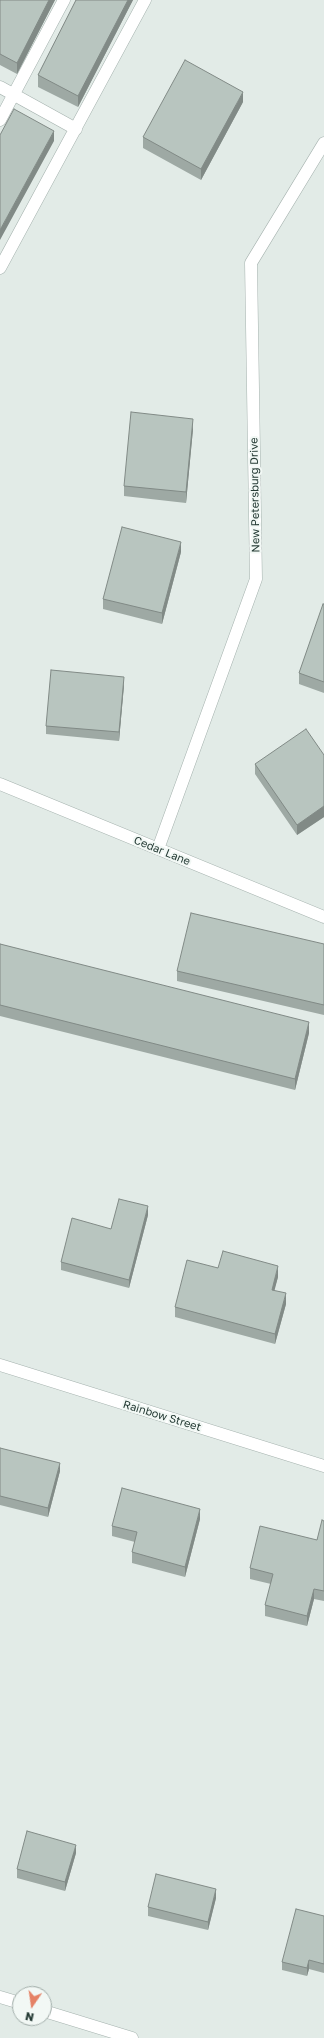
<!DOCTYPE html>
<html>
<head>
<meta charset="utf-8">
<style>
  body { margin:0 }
  #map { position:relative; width:324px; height:2038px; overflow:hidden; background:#e2ebe7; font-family:"Golos Text",sans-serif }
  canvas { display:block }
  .north { position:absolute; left:12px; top:1986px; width:40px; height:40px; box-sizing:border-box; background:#f2f8f5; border:1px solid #a0aca8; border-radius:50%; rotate:193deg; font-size:11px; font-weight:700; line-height:16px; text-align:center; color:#243a34 }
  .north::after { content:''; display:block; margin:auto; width:14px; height:18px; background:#e58266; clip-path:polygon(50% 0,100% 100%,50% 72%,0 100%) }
</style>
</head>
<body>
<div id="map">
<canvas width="324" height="2038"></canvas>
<div class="north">N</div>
</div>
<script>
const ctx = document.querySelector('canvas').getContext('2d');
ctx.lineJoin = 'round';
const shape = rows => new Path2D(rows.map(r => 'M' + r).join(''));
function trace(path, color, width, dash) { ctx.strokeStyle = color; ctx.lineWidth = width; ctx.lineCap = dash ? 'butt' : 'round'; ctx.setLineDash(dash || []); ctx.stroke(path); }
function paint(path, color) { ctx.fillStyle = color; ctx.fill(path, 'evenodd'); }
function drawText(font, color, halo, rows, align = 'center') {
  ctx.font = font + ' "Golos Text",sans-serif'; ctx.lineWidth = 4; ctx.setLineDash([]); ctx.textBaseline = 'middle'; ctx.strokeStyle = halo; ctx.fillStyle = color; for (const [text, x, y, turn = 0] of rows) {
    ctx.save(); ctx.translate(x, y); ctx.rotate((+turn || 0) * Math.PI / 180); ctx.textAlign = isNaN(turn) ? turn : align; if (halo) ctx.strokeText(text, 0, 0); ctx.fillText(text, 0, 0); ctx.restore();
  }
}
const lane = shape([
  [0,87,76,129],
  [0,120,64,0],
  [0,268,145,0]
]);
const street = shape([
  [0,784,324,917],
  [158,849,256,579,251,263,324,143],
  [0,1365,324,1466],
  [0,1997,20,2003],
  [44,2011,132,2038]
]);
trace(lane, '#a5b2ae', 13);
trace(street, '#a5b2ae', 13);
trace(lane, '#fff', 12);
trace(street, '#fff', 12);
paint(shape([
  [0,0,55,0,17,74,0,65],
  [76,0,133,0,78,107,38,87,38,75],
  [243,102,201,180,143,148,143,137],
  [193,429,186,503,124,496,124,486],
  [181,552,162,624,103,609,103,599],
  [324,604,324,693,299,684,299,673],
  [124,685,119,741,46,734,46,726],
  [324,755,324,817,297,835,255,774,255,764],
  [0,944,309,1033,295,1090,0,1016],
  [324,944,324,1015,177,981,177,971],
  [148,1215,129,1288,61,1270,61,1262],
  [218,1268,278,1277,274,1290,286,1304,275,1344,175,1317,175,1307],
  [0,1448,60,1471,48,1517,0,1505],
  [200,1519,185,1577,132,1563,132,1552,135,1542,112,1536,112,1526],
  [324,1521,324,1601,314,1599,307,1626,265,1616,265,1605,271,1584,250,1579,250,1568,317,1540],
  [76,1853,65,1891,17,1878,17,1869],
  [216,1898,208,1930,148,1916,148,1907],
  [324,1916,324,1973,309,1969,307,1976,282,1970,282,1962]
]), '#9ea9a4');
paint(shape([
  [49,0,55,0,17,74,17,63],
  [128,0,133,0,78,107,78,96],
  [243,92,243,102,201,180,201,169],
  [54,131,54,141,0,240,0,230],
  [193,419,193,429,186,503,186,492],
  [181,542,181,552,162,624,162,613],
  [124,677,124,685,119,741,119,732],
  [324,806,324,817,297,835,297,825],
  [309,1022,309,1033,295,1090,295,1079],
  [148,1206,148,1215,129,1288,129,1280],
  [278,1266,278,1277,272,1300,272,1290],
  [286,1293,286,1304,275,1344,275,1334],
  [60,1463,60,1471,48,1517,48,1508],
  [200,1509,200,1519,185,1577,185,1567],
  [314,1589,314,1599,307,1626,307,1616],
  [76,1845,76,1853,65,1891,65,1882],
  [216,1889,216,1898,208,1930,208,1922],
  [309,1960,309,1969,307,1976,307,1968]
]), '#818a86');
const building = shape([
  [0,0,49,0,17,63,0,54,0,0],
  [76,0,128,0,78,96,38,75,76,0],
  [185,60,243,92,201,169,143,137,185,60],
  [14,109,54,131,0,230,0,135,14,109],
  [131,412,193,419,186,492,124,486,131,412],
  [122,527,181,542,162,613,103,599,122,527],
  [323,604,324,604,324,682,299,673,323,604],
  [51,670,124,677,119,732,46,726,51,670],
  [306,729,324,755,324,806,297,825,255,764,306,729],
  [191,913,324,944,324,1005,177,971,191,913],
  [0,944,309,1022,295,1079,0,1005,0,944],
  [119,1199,148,1206,129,1280,61,1262,72,1218,111,1229,119,1199],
  [223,1251,278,1266,272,1290,286,1293,275,1334,175,1307,187,1260,218,1268,223,1251],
  [0,1448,60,1463,48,1508,0,1496,0,1448],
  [122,1488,200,1509,185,1567,132,1552,137,1532,112,1526,122,1488],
  [322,1520,324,1521,324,1591,314,1589,307,1616,265,1605,273,1574,250,1568,260,1526,317,1540,322,1520],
  [27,1831,76,1845,65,1882,17,1869,27,1831],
  [156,1874,216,1889,208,1922,148,1907,156,1874],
  [296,1909,324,1916,324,1964,309,1960,307,1968,282,1962,296,1909]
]);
paint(building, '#b8c5bf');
trace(building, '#818a86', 1);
drawText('11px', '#243a34', '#f2f8f5', [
  ["New Petersburg Drive",255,495,-91],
  ["Cedar Lane",162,851,22],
  ["Rainbow Street",162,1416,17]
]);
</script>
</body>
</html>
